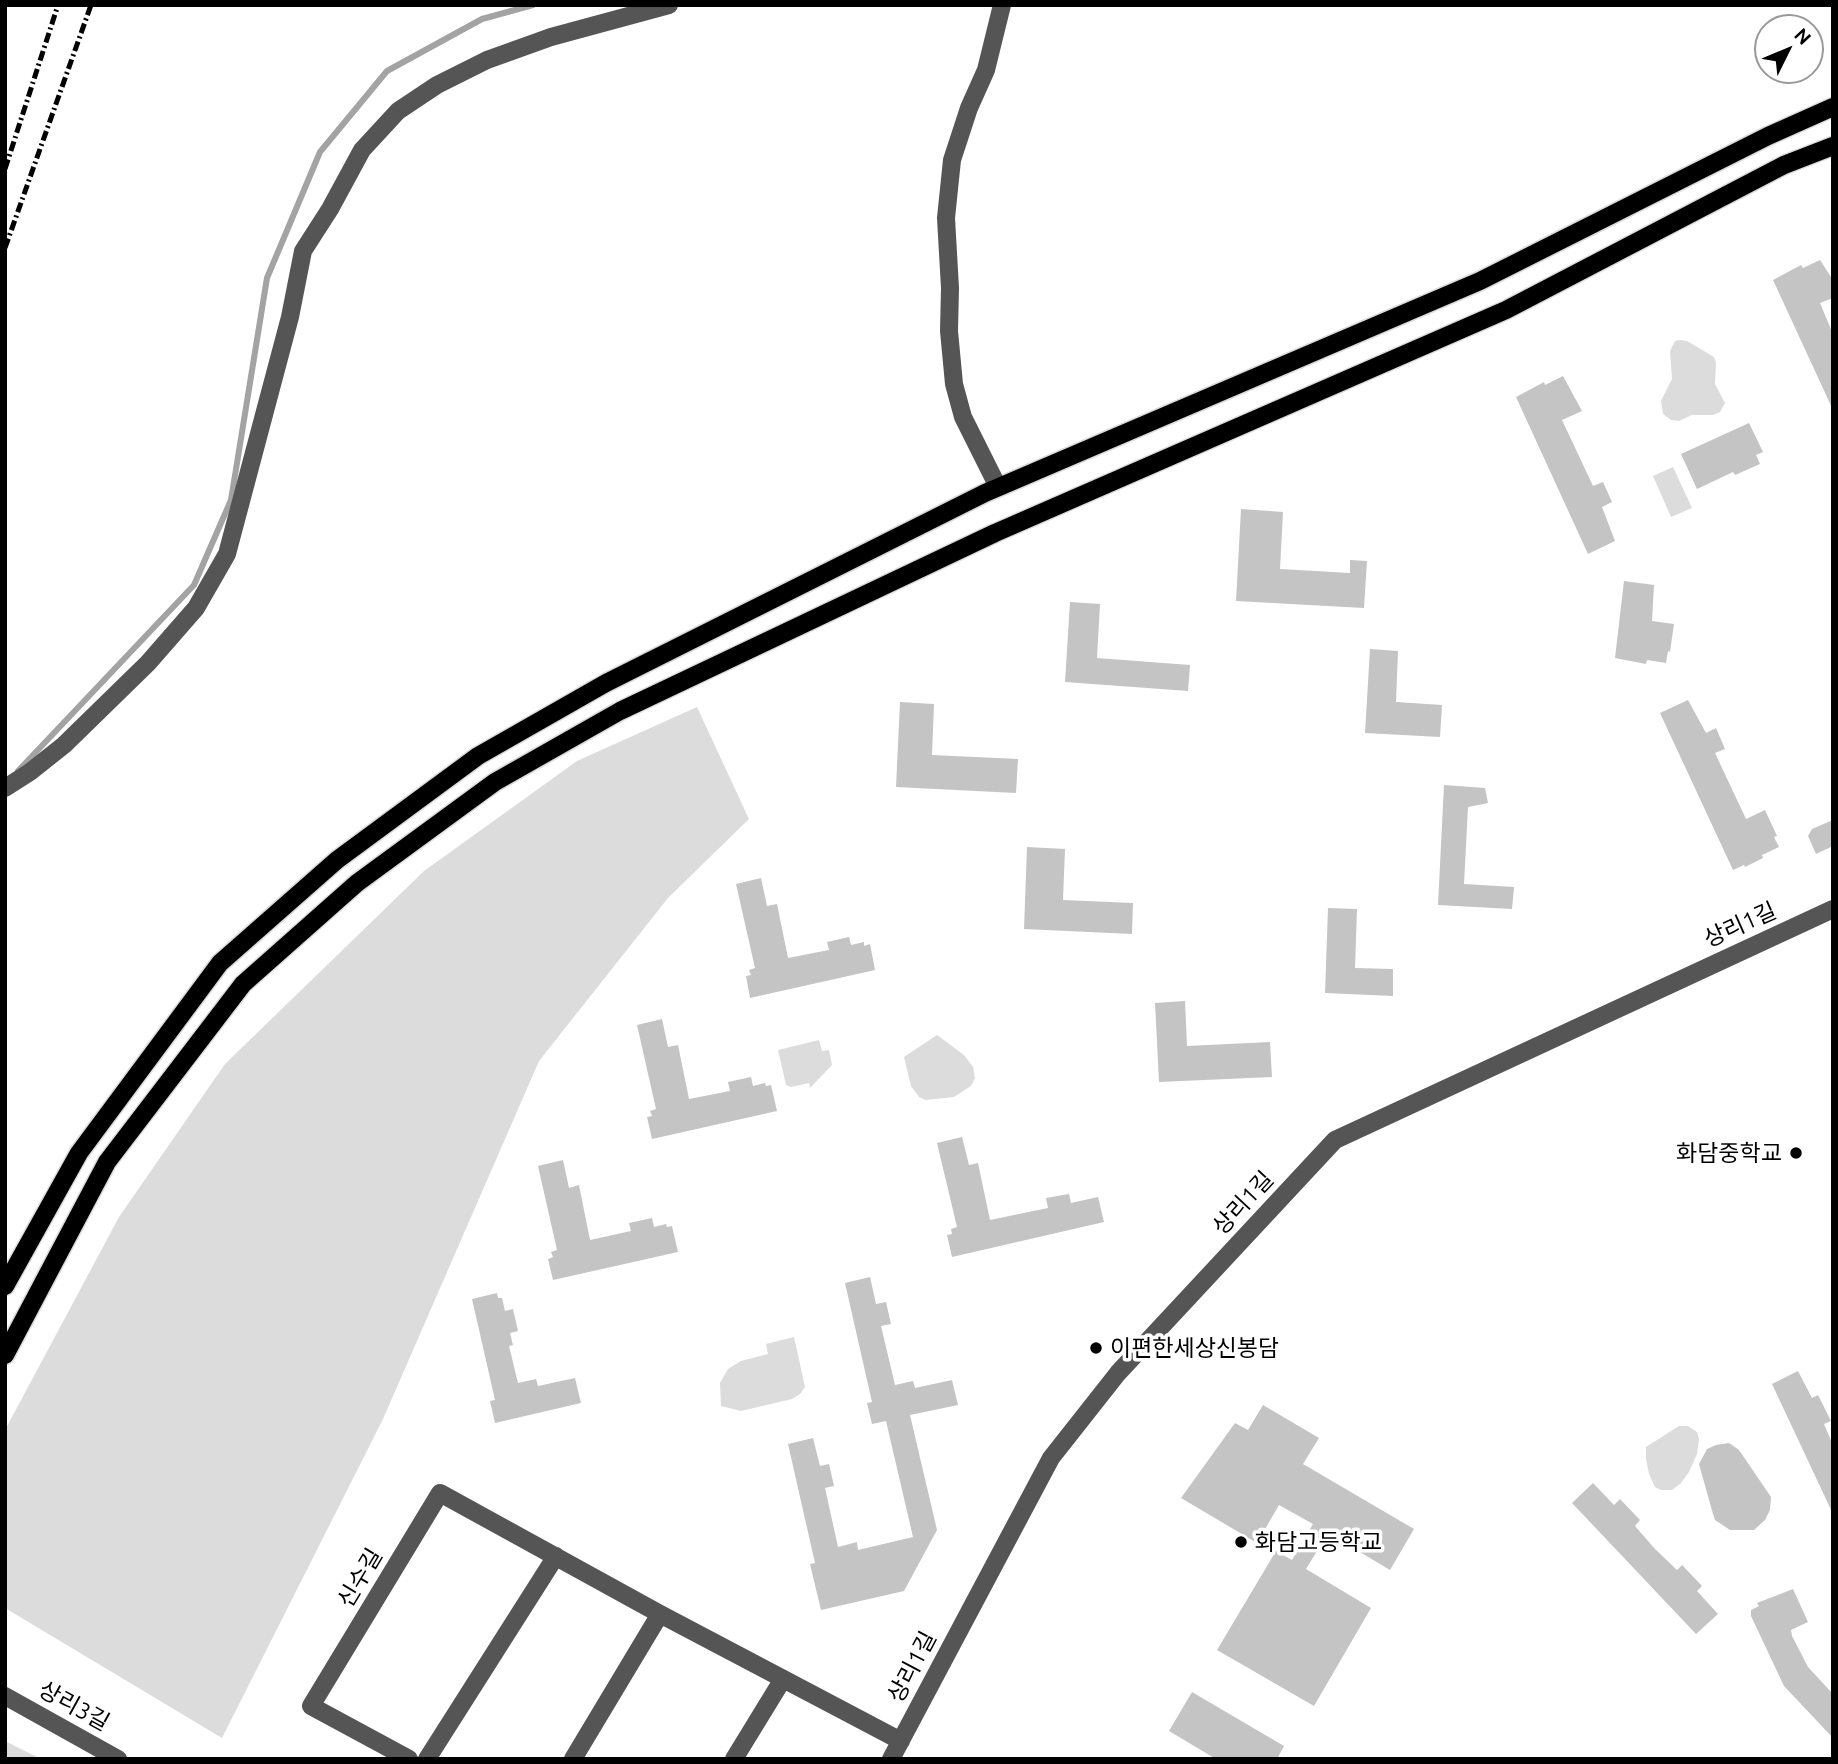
<!DOCTYPE html>
<html>
<head>
<meta charset="utf-8">
<style>
  body { margin:0 }
  #map { position:relative; width:1838px; height:1764px; overflow:hidden; background:#fff; font-family:Ubuntu,sans-serif }
  canvas { display:block }
  .frame { position:absolute; inset:0; border:7px solid #000; pointer-events:none }
  .north { position:absolute; left:1754px; top:14px; width:70px; height:70px; box-sizing:border-box; background:#fff; border:2px solid #999; border-radius:50%; rotate:47deg; font-size:19px; font-weight:700; line-height:28px; text-align:center; color:#000 }
  .north::after { content:''; display:block; margin:auto; width:24px; height:32px; background:#000; clip-path:polygon(50% 0,100% 100%,50% 72%,0 100%) }
</style>
</head>
<body>
<div id="map">
<canvas width="1838" height="1764"></canvas>
<div class="frame"></div>
<div class="north">N</div>
</div>
<script>
const ctx = document.querySelector('canvas').getContext('2d');
ctx.lineJoin = 'round';
function paint(path, color) { ctx.fillStyle = color; ctx.fill(path, 'evenodd'); }
const shape = rows => new Path2D(rows.map(r => 'M' + r).join(''));
function trace(path, color, width, dash) { ctx.strokeStyle = color; ctx.lineWidth = width; ctx.lineCap = dash ? 'butt' : 'round'; ctx.setLineDash(dash || []); ctx.stroke(path); }
function drawText(font, color, halo, rows, align = 'center') {
  ctx.font = font + ' Ubuntu,"Noto Sans KR",sans-serif'; ctx.lineWidth = 7; ctx.setLineDash([]); ctx.textBaseline = 'middle'; ctx.strokeStyle = halo; ctx.fillStyle = color; for (const [text, x, y, turn = 0] of rows) {
    ctx.save(); ctx.translate(x, y); ctx.rotate((+turn || 0) * Math.PI / 180); ctx.textAlign = isNaN(turn) ? turn : align; if (halo) ctx.strokeText(text, 0, 0); ctx.fillText(text, 0, 0); ctx.restore();
  }
}
paint(shape([
  [1680,340,1687,341,1714,357,1716,363,1715,384,1725,403,1720,412,1713,415,1692,415,1679,421,1671,420,1663,414,1661,401,1672,379,1670,351,1675,341],
  [1673,467,1692,508,1671,517,1653,476],
  [697,707,749,819,668,898,539,1061,383,1419,222,1738,5,1608,5,1430,119,1217,225,1064,424,871,577,761],
  [937,1035,964,1055,973,1067,975,1078,971,1086,954,1097,926,1100,919,1097,911,1086,904,1057],
  [819,1040,822,1051,829,1050,832,1065,810,1088,809,1083,791,1087,786,1085,778,1050],
  [794,1337,805,1387,800,1394,792,1399,741,1411,721,1406,720,1383,728,1369,741,1361,768,1354,766,1344],
  [1679,1426,1688,1426,1697,1432,1699,1439,1697,1454,1689,1472,1681,1483,1672,1490,1661,1490,1655,1487,1649,1474,1646,1459,1646,1447],
  [5,1741,41,1759,5,1759]
]), '#dcdcdc');
trace(shape([
  [18,771,194,585,231,500,267,278,320,152,387,71,482,19,533,5]
]), '#a3a3a3', 6);
paint(shape([
  [1820,260,1833,280,1833,298,1820,303,1833,334,1833,410,1773,280,1801,265,1803,268],
  [1563,376,1582,411,1562,420,1593,486,1603,482,1612,502,1602,507,1615,541,1588,554,1516,397,1544,382,1545,385],
  [1749,423,1763,452,1756,455,1760,464,1735,475,1733,472,1697,489,1681,454],
  [1241,509,1283,512,1280,569,1350,573,1350,560,1367,561,1364,608,1236,601],
  [1624,581,1654,585,1652,621,1674,624,1670,652,1668,651,1666,663,1647,660,1646,664,1615,658],
  [1070,602,1100,604,1097,658,1190,665,1188,691,1065,682],
  [1370,649,1398,651,1396,702,1442,705,1440,737,1365,733],
  [1688,700,1706,733,1716,728,1725,749,1715,753,1746,819,1765,810,1777,836,1774,837,1779,847,1762,855,1763,858,1745,867,1744,865,1733,870,1660,713],
  [900,702,934,704,932,755,1018,759,1016,793,896,787],
  [1444,785,1485,788,1488,803,1468,807,1464,884,1514,887,1512,909,1438,905],
  [1833,820,1833,846,1816,854,1808,836,1812,829],
  [1027,847,1065,849,1063,900,1133,903,1132,934,1024,929],
  [761,878,767,906,777,904,788,958,829,950,827,942,849,937,851,945,864,942,864,946,870,944,875,970,750,998,746,976,751,975,749,970,755,968,736,884],
  [1328,908,1357,909,1355,968,1393,969,1393,996,1325,993],
  [1185,1001,1187,1046,1270,1042,1272,1077,1159,1082,1155,1003],
  [662,1019,668,1047,678,1045,689,1099,730,1091,728,1082,751,1077,753,1086,765,1083,766,1086,771,1085,777,1111,652,1139,647,1117,652,1116,650,1111,656,1109,637,1025],
  [962,1137,969,1165,978,1163,990,1220,1048,1208,1046,1198,1069,1194,1071,1203,1098,1197,1104,1222,952,1257,947,1235,952,1234,951,1229,957,1227,937,1143],
  [563,1160,569,1188,579,1185,590,1240,631,1231,629,1223,652,1218,654,1227,666,1224,667,1227,672,1226,678,1252,553,1280,548,1259,553,1257,551,1252,557,1250,538,1166],
  [870,1277,876,1304,886,1302,891,1324,881,1326,895,1385,913,1381,915,1388,952,1380,958,1405,910,1415,937,1530,904,1591,821,1610,810,1564,815,1563,788,1444,813,1438,820,1466,829,1464,834,1486,825,1488,838,1547,857,1542,858,1550,913,1537,886,1421,872,1424,867,1403,872,1402,845,1283],
  [497,1293,498,1298,502,1298,505,1311,513,1309,518,1331,510,1333,513,1345,509,1346,518,1383,536,1379,538,1386,575,1378,581,1403,495,1423,490,1401,495,1400,472,1299],
  [1798,1371,1812,1398,1818,1395,1831,1421,1824,1424,1833,1445,1833,1514,1772,1384],
  [1263,1405,1319,1438,1303,1464,1414,1529,1390,1570,1328,1533,1306,1569,1371,1608,1314,1706,1217,1650,1276,1551,1292,1560,1313,1524,1279,1505,1257,1543,1181,1498,1235,1423,1248,1430],
  [1729,1443,1739,1450,1771,1497,1770,1510,1765,1520,1754,1530,1730,1530,1715,1520,1713,1514,1699,1464,1707,1449,1716,1445],
  [1593,1483,1614,1505,1620,1499,1640,1520,1635,1526,1655,1549,1677,1570,1682,1565,1702,1586,1697,1591,1718,1614,1696,1634,1572,1503],
  [1793,1589,1808,1622,1791,1630,1792,1636,1808,1667,1833,1694,1833,1738,1784,1686,1751,1616,1751,1610,1759,1606,1757,1603],
  [1192,1692,1284,1746,1277,1759,1216,1759,1169,1731]
]), '#c4c4c4');
const major = shape([
  [5,1286,79,1153,220,963,337,860,478,756,606,683,985,493,1480,281,1768,136,1833,107],
  [5,1355,107,1162,243,984,357,883,495,782,620,711,995,533,1506,310,1784,165,1833,146]
]);
trace(major, '#dbdbdb', 21);
trace(shape([
  [998,487,963,417,954,384,949,331,950,288,946,218,952,160,969,108,986,70,1002,5],
  [5,788,30,772,64,745,148,663,196,608,227,554,290,317,303,251,330,209,362,150,398,111,437,85,487,60,551,37,669,5],
  [5,1696,118,1759],
  [409,1759,311,1706,440,1493,660,1614,901,1741],
  [427,1759,556,1556],
  [573,1759,660,1614],
  [734,1759,783,1679],
  [891,1759,1051,1458,1118,1373,1335,1140,1833,909]
]), '#555', 18);
trace(major, '#000', 18);
trace(shape([
  [5,169,58,5],
  [5,248,91,5]
]), '#000', 5, [10, 3.5, 2, 3.5]);
for (const [x, y, r, color] of [
  [1796,1153,7,"#000"],
  [1096,1348,7,"#000"],
  [1241,1542,7,"#000"]
]) { const dot = new Path2D(); dot.arc(x, y, r, 0, 2 * Math.PI); ctx.fillStyle = color; ctx.fill(dot); trace(dot, '#fff', 2.5); }
drawText('23px', '#000', '#fff', [
  ["상리1길",1740,925,-24],
  ["상리1길",1243,1203,-47],
  ["신수길",360,1578,-59],
  ["상리1길",912,1667,-62],
  ["상리3길",74,1706,29]
]);
drawText('23px', '#000', '#fff', [
  ["화담중학교",1782,1153,"right"],
  ["이편한세상신봉담",1110,1348],
  ["화담고등학교",1255,1542]
], 'left');
</script>
</body>
</html>
